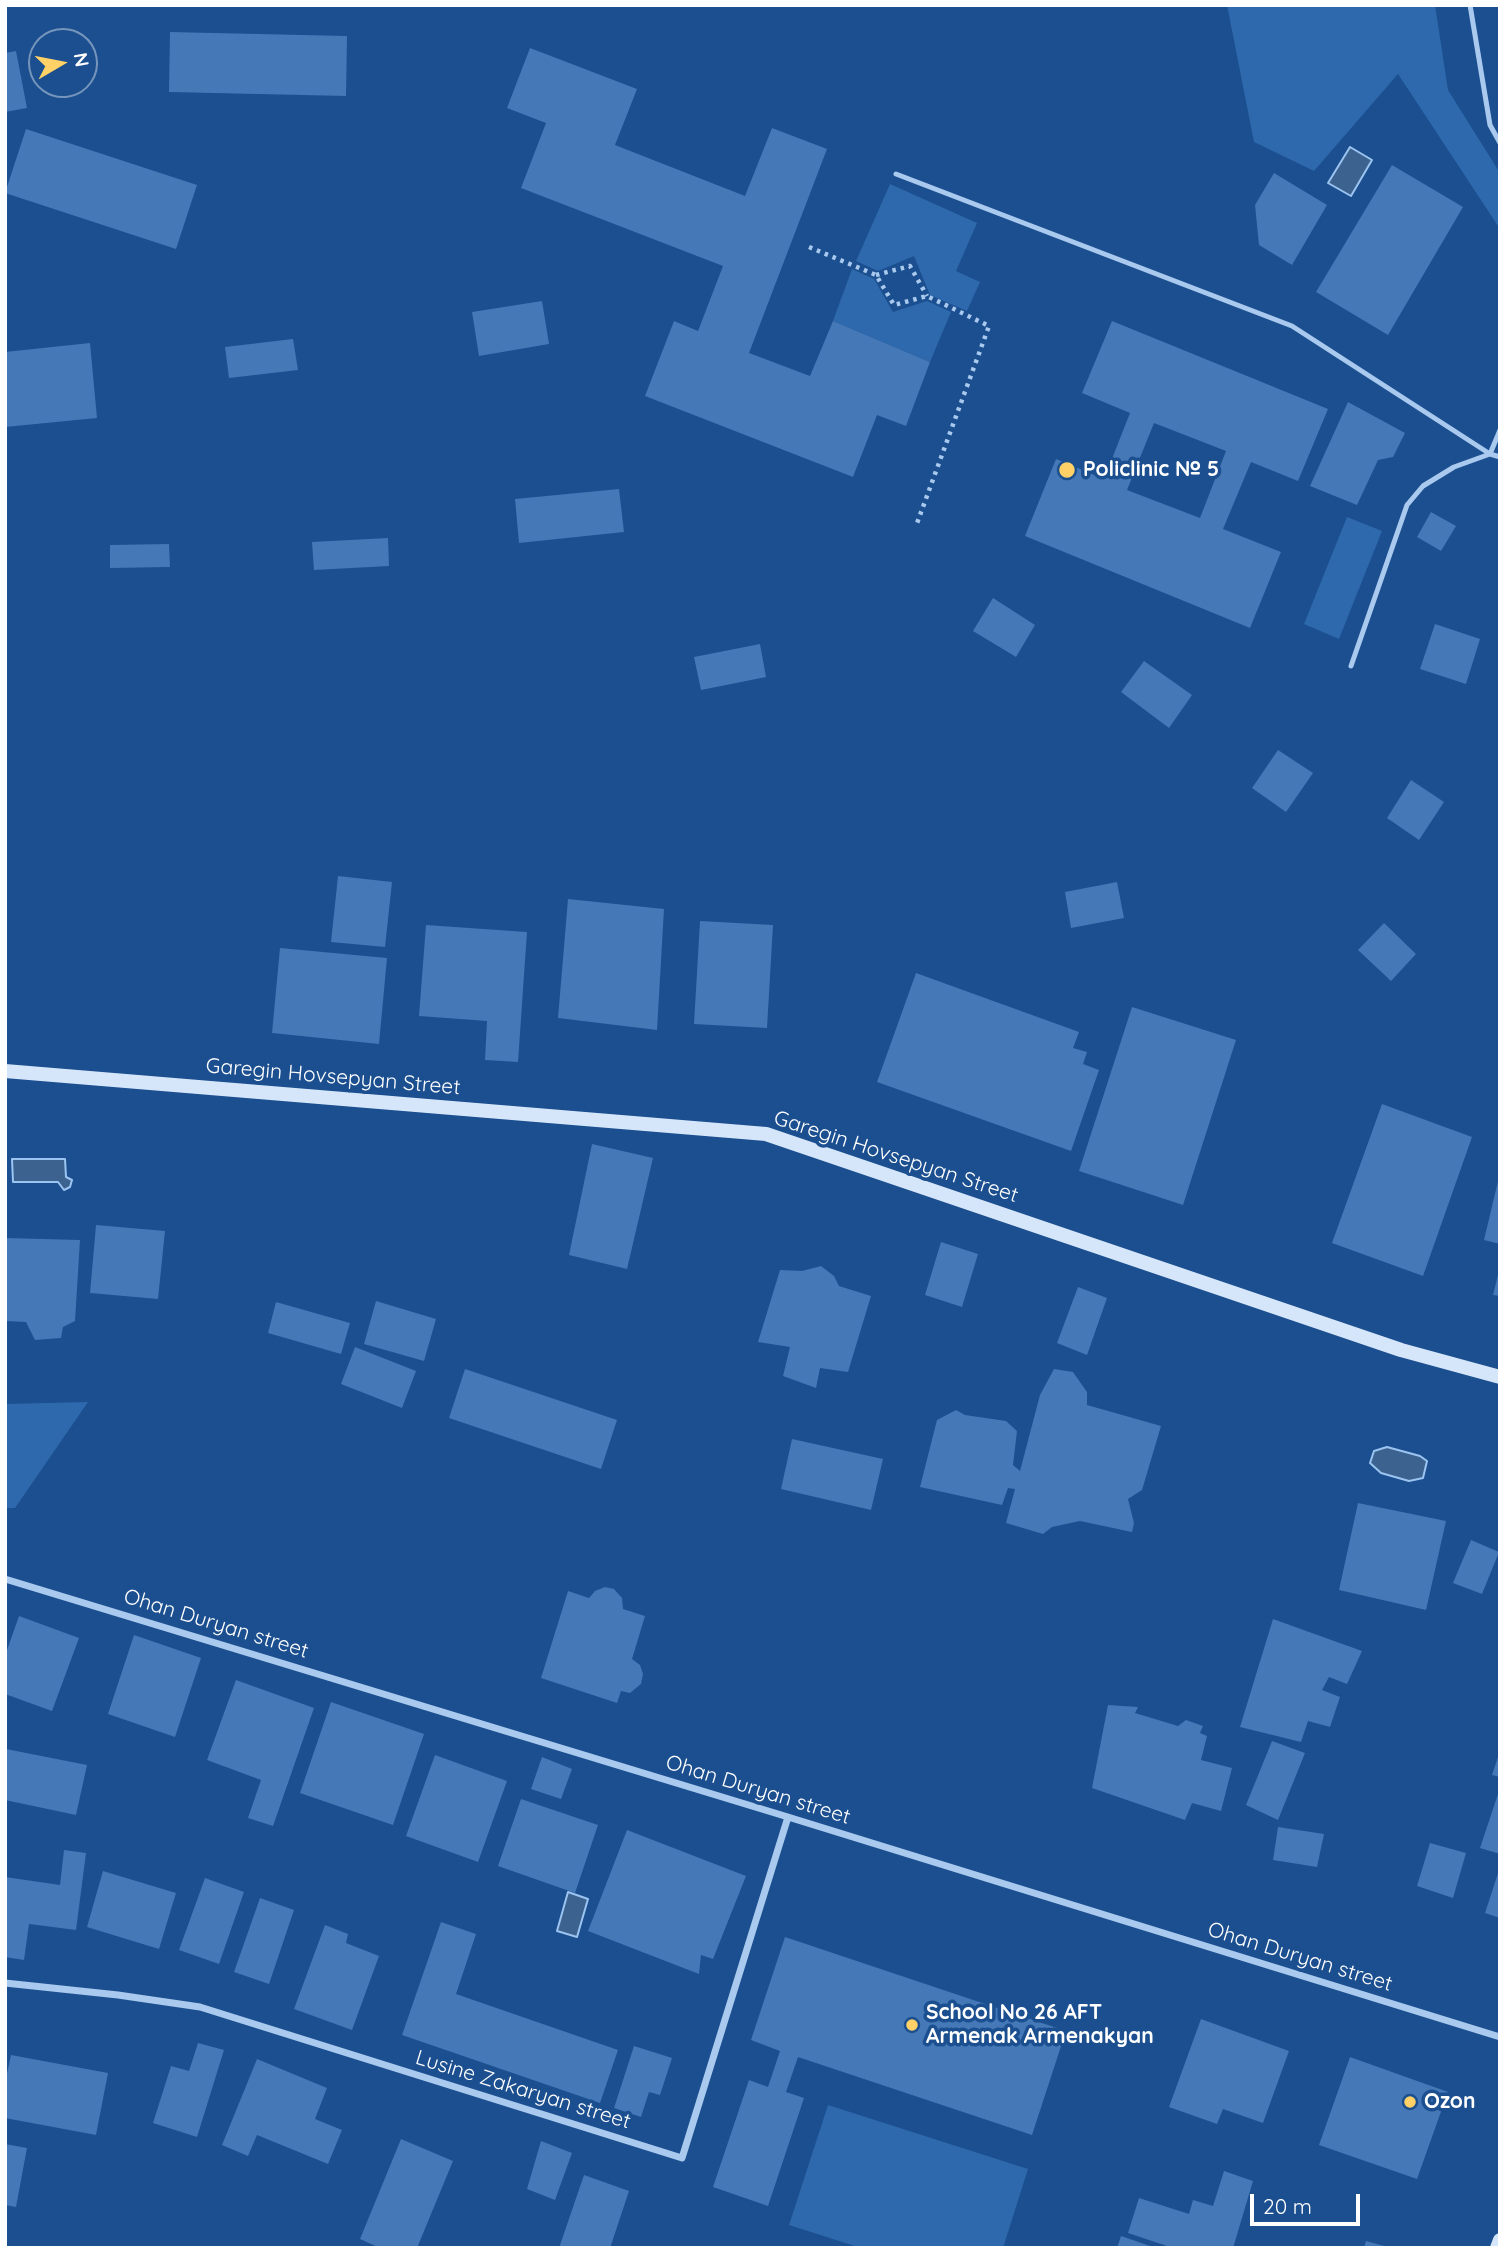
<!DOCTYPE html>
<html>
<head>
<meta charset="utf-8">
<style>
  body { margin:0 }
  #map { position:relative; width:1505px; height:2253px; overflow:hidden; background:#1b4f8f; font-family:Quicksand,sans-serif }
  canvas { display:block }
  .frame { position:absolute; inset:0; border:7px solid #fff; pointer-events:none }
  .north { position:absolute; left:28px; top:28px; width:70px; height:70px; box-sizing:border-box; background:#1b4f8f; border:2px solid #7695bc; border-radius:50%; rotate:80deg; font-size:19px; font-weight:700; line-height:28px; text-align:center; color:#fff }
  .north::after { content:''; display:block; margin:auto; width:24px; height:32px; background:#ffd166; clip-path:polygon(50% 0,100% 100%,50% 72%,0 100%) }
  .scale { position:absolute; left:1250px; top:2194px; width:110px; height:32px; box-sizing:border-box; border:4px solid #fff; border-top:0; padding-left:9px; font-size:21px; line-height:24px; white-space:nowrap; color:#fff; -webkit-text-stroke:5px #1b4f8f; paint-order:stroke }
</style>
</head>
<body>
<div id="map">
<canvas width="1505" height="2253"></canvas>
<div class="frame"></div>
<div class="north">N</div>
<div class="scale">20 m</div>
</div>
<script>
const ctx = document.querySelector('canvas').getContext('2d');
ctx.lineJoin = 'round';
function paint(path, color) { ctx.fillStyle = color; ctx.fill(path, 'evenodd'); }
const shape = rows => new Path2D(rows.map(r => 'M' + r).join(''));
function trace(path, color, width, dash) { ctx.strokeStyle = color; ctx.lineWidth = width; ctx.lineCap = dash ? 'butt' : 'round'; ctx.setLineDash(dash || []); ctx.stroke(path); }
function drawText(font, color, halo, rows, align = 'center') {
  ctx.font = font + ' Quicksand,sans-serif'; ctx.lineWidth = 7; ctx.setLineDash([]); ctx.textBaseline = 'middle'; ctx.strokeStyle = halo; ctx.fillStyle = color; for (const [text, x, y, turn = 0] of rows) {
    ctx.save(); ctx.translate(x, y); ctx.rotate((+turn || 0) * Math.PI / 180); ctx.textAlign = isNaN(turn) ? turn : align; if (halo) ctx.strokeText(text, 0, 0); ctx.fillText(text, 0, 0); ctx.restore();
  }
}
paint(shape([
  [1227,5,1435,5,1448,90,1500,173,1500,229,1398,74,1314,171,1254,142],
  [890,184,977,223,956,271,980,282,967,311,930,295,914,256,878,271,856,261],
  [852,269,874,279,893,312,927,301,951,312,930,362,833,321],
  [1347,517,1382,531,1339,639,1304,624],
  [88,1402,15,1508,5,1508,5,1404],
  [828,2105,1028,2169,1003,2248,861,2248,789,2225]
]), '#2e69ad');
const water = shape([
  [1350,147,1372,160,1351,196,1328,183,1350,147],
  [12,1159,65,1159,66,1177,72,1180,70,1187,64,1190,58,1182,13,1182,12,1159],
  [1387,1447,1420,1456,1427,1461,1423,1478,1409,1481,1381,1473,1370,1463,1374,1451,1387,1447],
  [568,1892,588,1899,577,1937,557,1931,568,1892]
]);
paint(water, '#3c6290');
trace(water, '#9cc4f0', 2);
paint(shape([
  [170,32,347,36,346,96,169,92],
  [530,48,637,89,615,145,745,196,772,128,827,149,749,353,810,376,833,321,930,362,906,426,877,415,853,477,645,396,674,321,698,331,723,266,521,188,546,123,507,108],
  [16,51,27,108,5,112,5,53],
  [26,129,197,185,176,249,5,193],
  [1392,165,1463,207,1388,335,1316,292],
  [1274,173,1327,205,1292,265,1259,245,1255,205],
  [542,301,549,344,479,356,472,312],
  [1112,321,1328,409,1298,481,1251,462,1223,529,1281,552,1250,628,1025,536,1056,459,1104,479,1130,413,1082,393],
  [1154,423,1226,451,1200,518,1127,490],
  [293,339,298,370,229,378,225,347],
  [90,343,97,418,5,427,5,352],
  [1348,402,1405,433,1393,457,1378,460,1357,505,1310,486],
  [619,489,624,532,519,543,515,499],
  [1431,512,1456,526,1441,551,1417,537],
  [388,538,389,566,314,570,312,542],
  [169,544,170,567,110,568,110,545],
  [993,598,1035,625,1016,657,973,631],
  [1435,624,1480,639,1466,684,1420,669],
  [760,644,766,677,701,690,694,657],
  [1144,661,1192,695,1169,728,1121,692],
  [1278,750,1313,773,1286,812,1252,788],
  [1411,780,1444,802,1419,840,1387,818],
  [338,876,392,882,385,947,331,942],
  [1117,882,1124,918,1071,928,1065,892],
  [568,899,664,909,657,1030,558,1018],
  [700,921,773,925,767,1028,694,1024],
  [1384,923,1416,954,1391,981,1358,950],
  [426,925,527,932,518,1062,485,1060,487,1021,419,1016],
  [280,948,387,958,379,1044,272,1033],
  [916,973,1079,1032,1073,1048,1087,1052,1083,1064,1099,1070,1071,1151,877,1082],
  [1132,1007,1236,1040,1183,1205,1079,1171],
  [1382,1104,1472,1137,1423,1276,1332,1243],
  [592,1144,653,1158,627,1269,569,1255],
  [1499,1177,1500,1178,1500,1244,1484,1240],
  [96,1225,165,1231,158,1299,90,1293],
  [5,1238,80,1240,75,1321,63,1327,61,1338,35,1340,26,1322,5,1321],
  [941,1242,978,1254,962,1307,925,1295],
  [821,1266,834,1276,839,1286,871,1296,848,1372,820,1368,816,1388,783,1376,790,1347,758,1342,780,1270,802,1271],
  [1499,1271,1500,1271,1500,1296,1493,1295],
  [1078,1287,1107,1298,1087,1355,1057,1343],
  [376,1301,436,1319,424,1361,364,1344],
  [276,1302,350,1323,341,1354,268,1333],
  [355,1347,416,1371,402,1408,341,1384],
  [465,1369,617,1420,601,1469,449,1418],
  [1054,1369,1073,1372,1087,1392,1087,1405,1161,1426,1142,1490,1128,1499,1134,1523,1132,1532,1080,1521,1052,1527,1043,1534,1006,1523,1015,1489,1008,1488,1002,1505,920,1487,937,1420,956,1410,965,1415,1006,1421,1017,1431,1013,1465,1020,1471,1040,1395],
  [792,1439,883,1459,871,1510,781,1489],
  [1358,1503,1446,1521,1426,1610,1339,1590],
  [1471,1540,1499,1552,1482,1594,1453,1583],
  [605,1587,614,1589,622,1598,623,1609,645,1616,632,1659,640,1665,643,1674,641,1684,630,1693,621,1691,617,1703,541,1678,568,1591,589,1598,595,1591],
  [19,1616,79,1638,52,1711,5,1694,5,1656],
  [1273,1619,1362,1651,1347,1684,1329,1677,1322,1690,1340,1697,1330,1727,1308,1721,1301,1742,1240,1727],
  [134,1635,201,1658,175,1737,108,1714],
  [236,1680,314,1708,273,1826,248,1818,261,1780,207,1760],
  [331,1702,424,1734,393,1825,300,1793],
  [1108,1705,1138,1707,1135,1713,1178,1726,1186,1720,1203,1726,1200,1733,1207,1736,1201,1760,1232,1768,1221,1811,1192,1803,1185,1820,1092,1788],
  [1272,1741,1305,1753,1278,1820,1246,1805],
  [6,1749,87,1765,76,1815,5,1800],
  [1499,1754,1500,1754,1500,1777,1492,1775],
  [435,1755,507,1781,478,1862,406,1836],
  [542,1757,572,1769,561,1799,531,1789],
  [1500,1788,1500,1854,1480,1848],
  [521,1799,598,1825,575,1893,498,1866],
  [1278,1827,1324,1834,1317,1867,1273,1860],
  [627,1830,746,1876,713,1959,701,1955,699,1974,588,1931],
  [1430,1843,1466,1853,1453,1898,1417,1886],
  [64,1850,86,1853,76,1930,29,1924,24,1960,5,1957,5,1877,60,1885],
  [1500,1867,1500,1918,1485,1913],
  [103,1871,176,1893,159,1949,87,1927],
  [205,1878,244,1892,219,1964,179,1950],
  [260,1898,294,1910,269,1984,234,1972],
  [441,1922,476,1934,456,1994,618,2050,600,2103,402,2035],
  [325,1925,348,1934,346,1943,379,1956,352,2030,294,2009],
  [785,1937,1066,2031,1032,2135,798,2057,786,2092,804,2098,768,2206,713,2187,749,2080,768,2087,780,2051,751,2040],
  [1201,2019,1289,2051,1263,2123,1223,2109,1217,2124,1169,2107],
  [198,2043,224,2050,197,2137,153,2123,171,2066,189,2071],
  [634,2046,672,2058,660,2095,649,2092,641,2117,614,2108],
  [11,2055,108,2073,96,2135,5,2118,5,2083],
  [1350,2057,1448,2092,1417,2179,1319,2145],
  [257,2059,327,2088,315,2119,342,2130,328,2164,257,2135,248,2156,222,2145],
  [401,2139,453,2161,417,2248,380,2248,360,2239],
  [541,2141,572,2153,555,2200,527,2189],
  [5,2144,27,2148,16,2207,5,2205],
  [1224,2171,1253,2181,1233,2248,1173,2248,1128,2233,1139,2198,1189,2214,1193,2200,1213,2206],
  [584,2175,629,2191,610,2248,559,2248],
  [1121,2236,1153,2247,1153,2248,1117,2248],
  [1366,2241,1388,2247,1388,2248,1364,2248]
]), '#4478b7');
trace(shape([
  [809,247,876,275,894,305,927,296,989,326,916,526],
  [876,275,910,266,927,296]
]), '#a9c9ee', 4.5, [3.5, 5]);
trace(shape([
  [1470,5,1490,125,1500,143],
  [896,174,1292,326,1490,454,1500,457],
  [1351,666,1407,505,1423,486,1454,467,1490,454,1500,430]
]), '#a9c9ee', 5);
trace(shape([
  [5,1579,788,1817,1500,2037],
  [5,1983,118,1995,200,2007,682,2158,788,1817]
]), '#a9c9ee', 7);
trace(shape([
  [5,1071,766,1134,1401,1350,1500,1377],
  [1497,2248,1500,2240]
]), '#d6e6fa', 14);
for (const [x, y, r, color] of [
  [1067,470,9,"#ffd166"],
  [912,2025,7,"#ffd166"],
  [1410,2102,7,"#ffd166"]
]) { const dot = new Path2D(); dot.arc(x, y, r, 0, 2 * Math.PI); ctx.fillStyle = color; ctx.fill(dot); trace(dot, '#1b4f8f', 2.5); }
drawText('bold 21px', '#fff', '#1b4f8f', [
  ["Policlinic № 5",1083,470],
  ["School No 26 AFT",926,2013],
  ["Armenak Armenakyan",926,2037],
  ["Ozon",1424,2102]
], 'left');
drawText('21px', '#fff', '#1b4f8f', [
  ["Garegin Hovsepyan Street",333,1077,5],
  ["Garegin Hovsepyan Street",896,1157,18],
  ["Ohan Duryan street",216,1624,17],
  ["Ohan Duryan street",758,1790,17],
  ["Ohan Duryan street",1300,1957,17],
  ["Lusine Zakaryan street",523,2090,17]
]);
</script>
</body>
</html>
